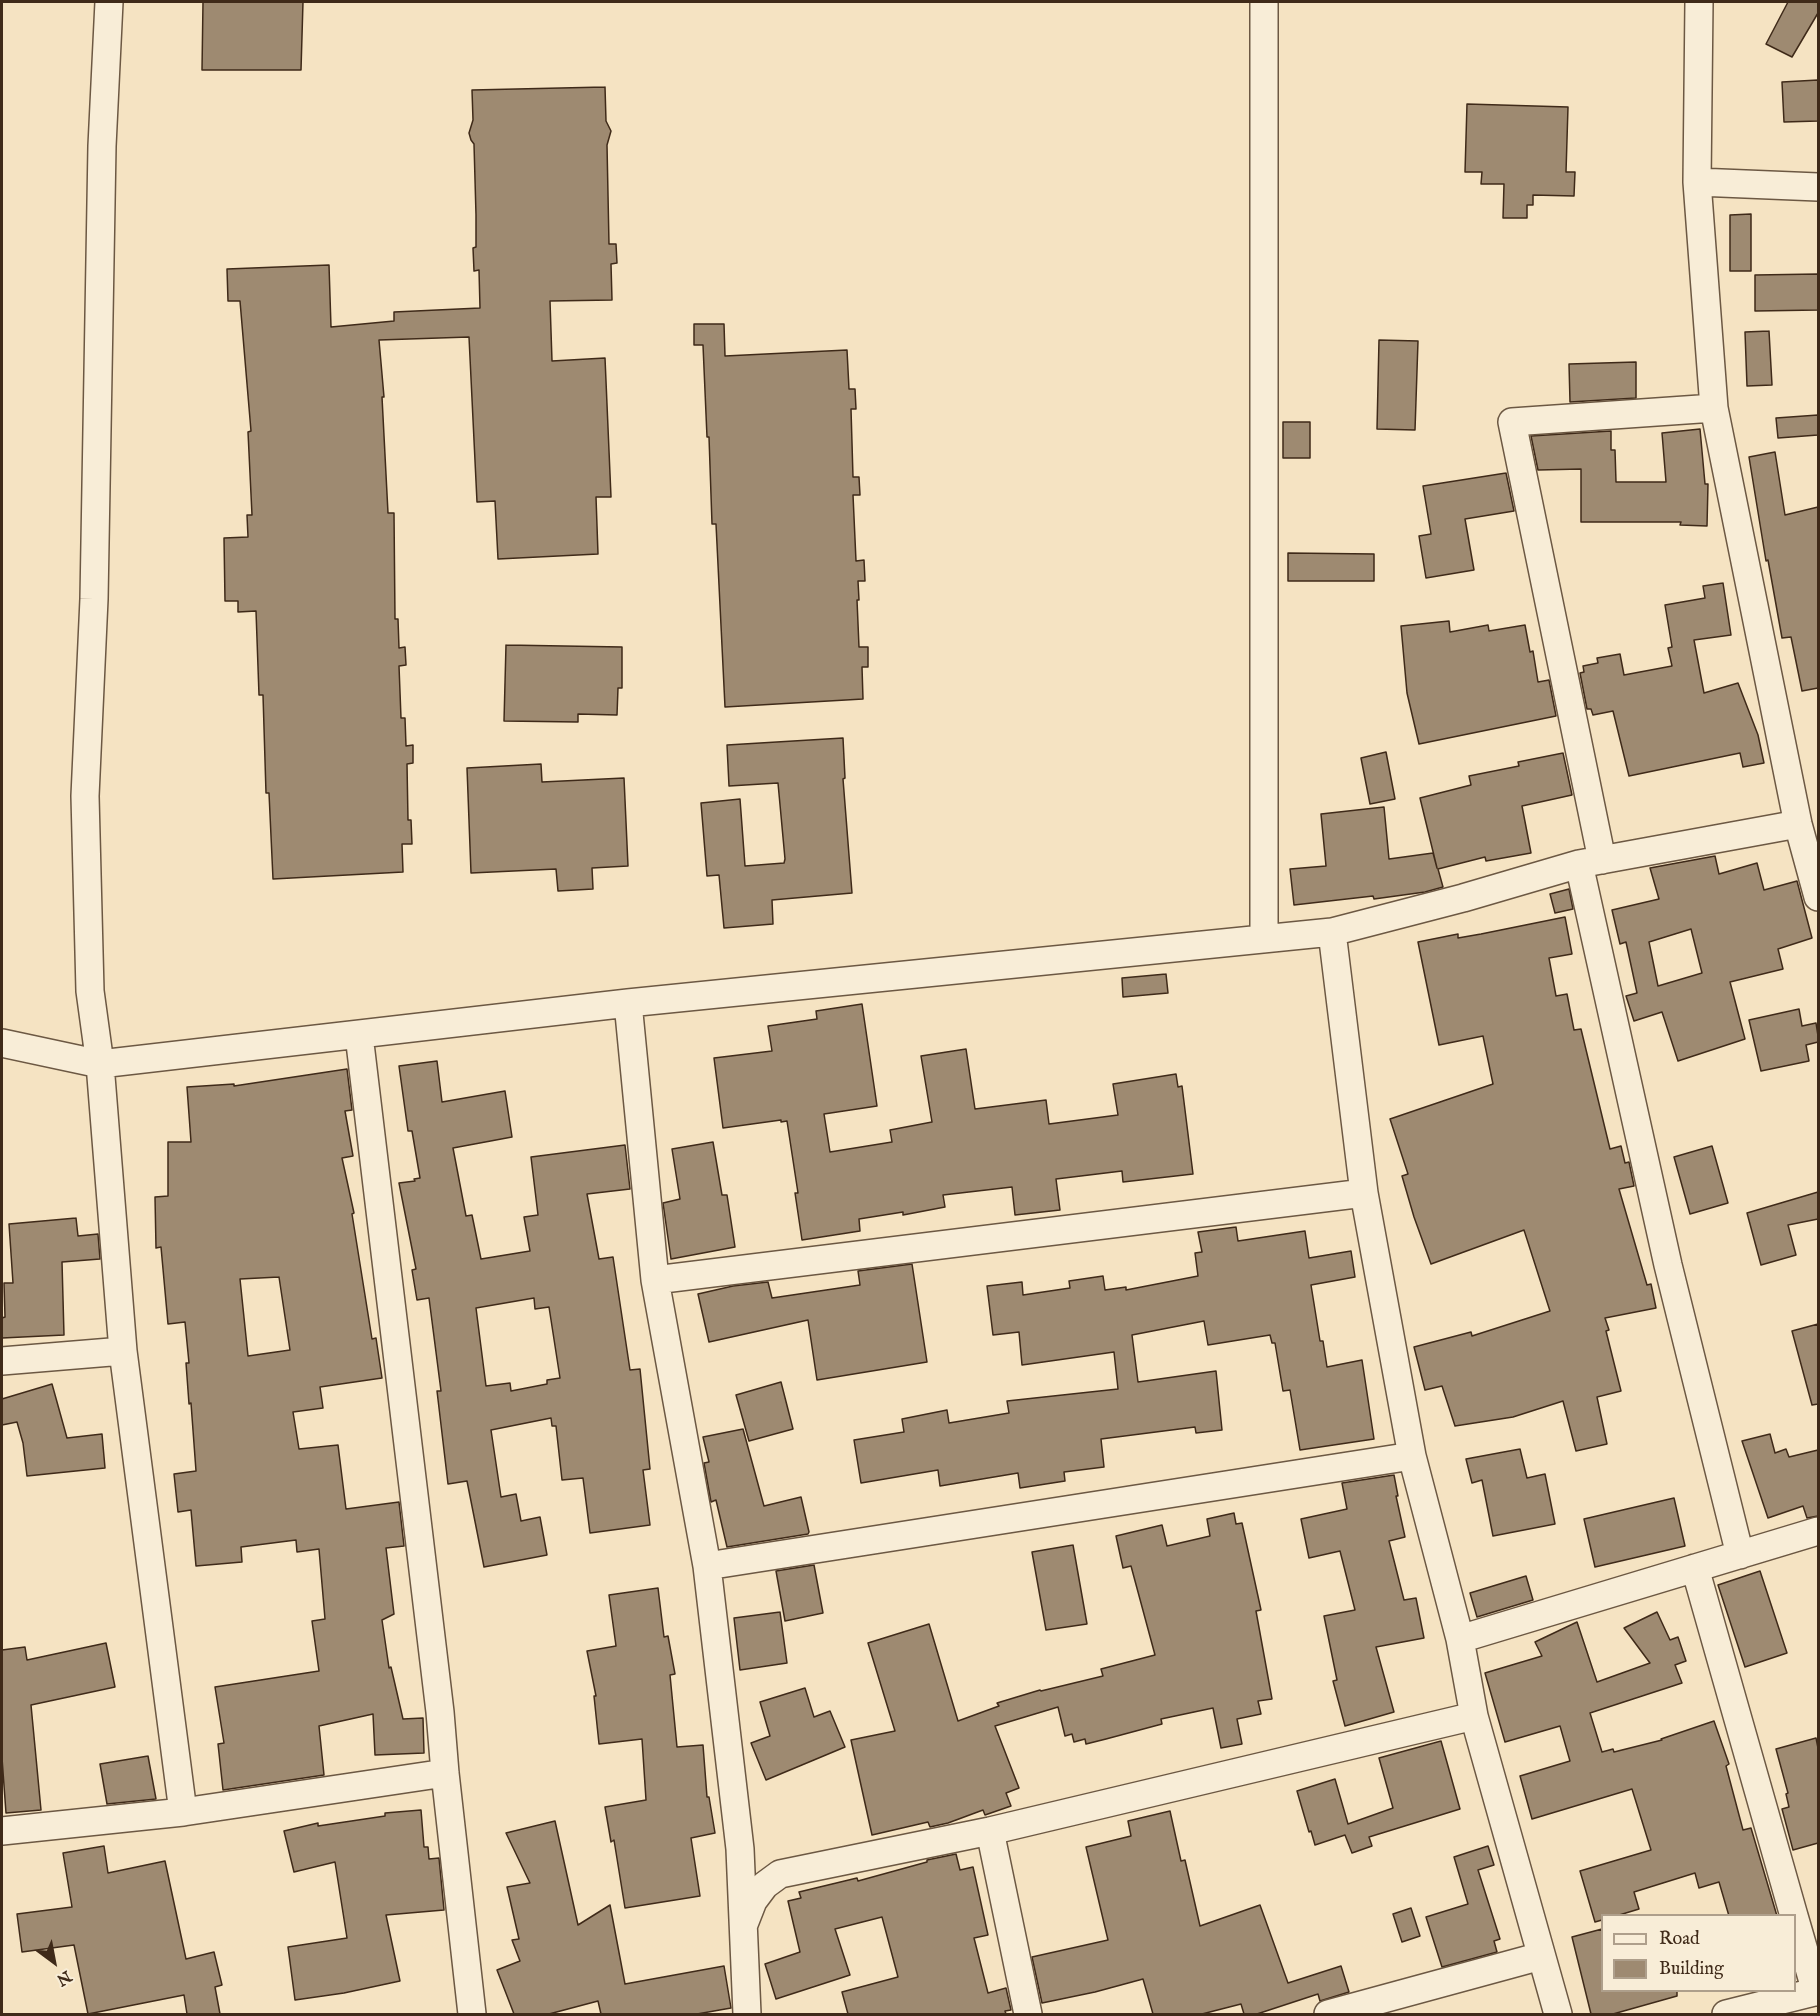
<!DOCTYPE html>
<html>
<head>
<meta charset="utf-8">
<style>
  body { margin:0 }
  #map { position:relative; width:1820px; height:2016px; overflow:hidden; background:#f5e3c2; font-family:"IM FELL English",serif }
  canvas { display:block }
  .frame { position:absolute; inset:0; border:3px solid #3f2a19; pointer-events:none }
  .legend { position:absolute; left:1601px; top:1914px; width:195px; height:78px; box-sizing:border-box; background:#f8edd7; border:2px solid #ae9f8b; margin:0; padding:8px 10px; list-style:none; font-size:18px; color:#3f2a19 }
  .legend li { display:flex; align-items:center; gap:12px; height:30px }
  .legend b { width:30px; border:2px solid #ae9f8b }
  .north { position:absolute; left:24px; top:1932px; width:60px; height:60px; -webkit-text-stroke:4px #f8edd7; paint-order:stroke; rotate:148deg; font-size:16px; font-weight:700; line-height:24px; text-align:center; color:#3f2a19 }
  .north::after { content:''; display:block; margin:auto; width:21px; height:27px; background:#3f2a19; clip-path:polygon(50% 0,100% 100%,50% 72%,0 100%) }
</style>
</head>
<body>
<div id="map">
<canvas width="1820" height="2016"></canvas>
<div class="frame"></div>
<ul class="legend">
<li><b style="height:8px;background:#f8edd7"></b>Road</li>
<li><b style="height:16px;background:#9e8a71"></b>Building</li>
</ul>
<div class="north">N</div>
</div>
<script>
const ctx = document.querySelector('canvas').getContext('2d');
ctx.lineJoin = 'round';
function paint(path, color) { ctx.fillStyle = color; ctx.fill(path, 'evenodd'); }
const shape = rows => new Path2D(rows.map(r => 'M' + r).join(''));
function trace(path, color, width, dash) { ctx.strokeStyle = color; ctx.lineWidth = width; ctx.lineCap = dash ? 'butt' : 'round'; ctx.setLineDash(dash || []); ctx.stroke(path); }
const building = shape([
  [203,2,303,2,301,70,202,70,203,2],
  [1788,2,1818,2,1818,13,1792,57,1766,44,1788,2],
  [1818,80,1818,121,1784,122,1782,82,1818,80],
  [605,87,606,121,611,131,607,145,609,244,616,244,617,263,611,264,612,300,550,301,552,361,605,358,611,497,596,497,598,554,498,559,495,501,477,502,469,337,379,340,384,397,382,397,388,513,394,513,395,619,398,619,399,648,405,647,406,665,399,666,401,718,405,718,406,746,413,745,413,763,407,764,408,820,411,820,412,844,402,844,403,872,273,879,269,793,266,793,263,695,259,695,256,611,238,612,238,601,225,601,224,538,248,537,247,515,252,515,248,432,251,431,240,301,228,301,227,269,329,265,331,327,394,321,394,312,480,308,479,270,474,271,473,248,476,247,476,215,474,144,471,140,469,133,473,120,472,90,605,87],
  [1467,104,1568,107,1566,172,1575,172,1574,196,1533,195,1533,205,1527,205,1527,218,1503,218,1504,184,1481,184,1482,172,1465,172,1467,104],
  [1751,214,1751,271,1730,271,1730,215,1751,214],
  [1818,274,1818,310,1755,311,1755,275,1818,274],
  [694,324,724,324,725,356,847,350,849,389,855,389,856,409,851,409,853,477,859,477,860,495,853,495,856,561,864,560,865,581,858,581,859,600,857,600,859,647,868,647,868,667,862,667,863,699,725,707,716,524,712,524,709,437,707,437,703,345,694,345,694,324],
  [1769,331,1772,385,1747,386,1745,332,1769,331],
  [1379,340,1418,341,1415,430,1377,429,1379,340],
  [1636,362,1636,398,1570,402,1569,364,1636,362],
  [1818,415,1818,435,1778,438,1776,418,1818,415],
  [1283,422,1310,422,1310,458,1283,458,1283,422],
  [1700,429,1705,484,1708,484,1707,526,1680,525,1681,522,1581,522,1581,469,1538,470,1531,436,1611,431,1611,450,1615,450,1616,482,1666,482,1662,433,1700,429],
  [1775,452,1785,515,1818,507,1818,688,1802,691,1791,637,1782,638,1768,560,1766,561,1749,457,1775,452],
  [1506,473,1514,511,1465,519,1474,570,1426,578,1419,536,1431,534,1423,486,1506,473],
  [1288,553,1374,554,1374,581,1288,581,1288,553],
  [1723,583,1731,635,1694,640,1704,693,1738,683,1758,735,1764,763,1743,767,1740,753,1629,776,1613,711,1593,715,1591,709,1587,709,1580,673,1584,672,1583,666,1598,663,1597,658,1620,654,1624,675,1672,666,1668,648,1672,647,1665,605,1705,598,1703,586,1723,583],
  [1449,621,1450,632,1488,625,1489,631,1525,625,1530,652,1533,651,1538,682,1549,680,1556,716,1419,744,1407,693,1401,626,1449,621],
  [506,645,622,647,622,688,618,688,617,715,578,714,578,722,504,721,506,645],
  [843,738,845,778,843,779,852,893,772,900,773,924,724,928,719,875,707,876,701,803,740,799,745,866,784,863,785,859,778,783,729,786,727,745,843,738],
  [1386,752,1395,799,1370,804,1361,758,1386,752],
  [1563,753,1572,795,1522,806,1531,853,1486,861,1485,857,1438,869,1443,887,1425,892,1374,899,1373,896,1294,905,1290,869,1326,866,1321,814,1384,807,1389,859,1433,853,1437,868,1420,798,1471,785,1469,776,1519,766,1518,762,1563,753],
  [541,764,542,782,624,778,628,866,592,868,593,889,558,891,556,869,471,873,467,768,541,764],
  [1715,856,1719,874,1757,863,1764,890,1797,881,1812,938,1778,949,1783,969,1730,982,1745,1039,1678,1061,1662,1012,1634,1021,1626,996,1637,993,1626,942,1620,944,1612,910,1659,899,1650,868,1715,856],
  [1691,929,1702,973,1658,986,1649,942,1691,929],
  [1569,889,1573,909,1555,913,1550,894,1569,889],
  [1565,917,1572,954,1549,958,1556,996,1567,994,1574,1030,1581,1029,1610,1149,1621,1146,1625,1163,1629,1162,1634,1186,1619,1189,1647,1285,1651,1284,1656,1308,1605,1318,1609,1330,1606,1331,1621,1391,1597,1397,1607,1444,1576,1451,1563,1401,1513,1417,1455,1426,1442,1386,1425,1390,1414,1347,1471,1332,1472,1336,1550,1311,1524,1230,1431,1264,1414,1217,1402,1176,1408,1174,1390,1119,1493,1084,1483,1036,1439,1045,1418,942,1458,934,1458,938,1481,934,1565,917],
  [1166,974,1168,993,1123,997,1122,978,1166,974],
  [862,1004,877,1106,824,1114,830,1152,892,1142,890,1130,932,1122,921,1056,966,1049,975,1109,1046,1100,1049,1124,1118,1115,1113,1084,1176,1074,1178,1087,1182,1086,1193,1174,1123,1182,1122,1171,1056,1179,1060,1210,1015,1215,1012,1187,943,1195,945,1207,903,1215,903,1212,859,1219,860,1231,802,1240,795,1193,798,1193,787,1121,781,1122,781,1120,723,1128,714,1058,772,1051,768,1026,817,1019,816,1011,862,1004],
  [1799,1009,1802,1026,1816,1023,1818,1036,1818,1042,1806,1045,1809,1061,1761,1071,1749,1020,1799,1009],
  [437,1061,442,1102,505,1091,512,1137,453,1148,466,1216,472,1215,481,1259,530,1251,524,1217,538,1215,531,1157,625,1145,630,1189,587,1194,599,1259,613,1257,630,1370,640,1369,650,1469,643,1470,650,1525,590,1533,583,1478,562,1480,556,1426,552,1426,551,1418,491,1430,501,1497,516,1494,521,1521,540,1517,547,1555,484,1567,467,1481,448,1484,437,1391,441,1391,429,1298,417,1300,412,1270,416,1269,399,1183,415,1181,414,1179,420,1178,412,1131,408,1131,399,1066,437,1061],
  [534,1298,535,1309,549,1307,560,1378,547,1380,547,1384,511,1391,510,1383,486,1386,476,1308,534,1298],
  [347,1069,352,1110,345,1111,353,1156,342,1158,354,1213,352,1214,372,1339,376,1338,382,1378,320,1387,323,1408,293,1412,299,1449,338,1445,346,1509,399,1502,404,1546,386,1548,394,1614,382,1620,389,1668,391,1667,403,1719,423,1718,424,1753,375,1755,373,1714,319,1726,324,1775,223,1790,218,1744,224,1743,215,1687,319,1671,312,1621,325,1619,319,1549,297,1552,296,1540,241,1547,242,1562,196,1566,191,1510,178,1512,174,1474,196,1471,191,1403,189,1404,186,1363,189,1363,185,1322,168,1324,161,1247,156,1248,155,1197,168,1196,168,1142,191,1142,187,1087,234,1084,234,1086,347,1069],
  [279,1277,290,1350,248,1356,240,1279,279,1277],
  [713,1142,722,1195,727,1195,735,1247,671,1259,663,1203,680,1199,672,1149,713,1142],
  [1712,1146,1728,1203,1690,1214,1674,1157,1712,1146],
  [1818,1192,1818,1219,1788,1225,1796,1255,1761,1265,1747,1213,1818,1192],
  [76,1218,78,1236,98,1234,100,1259,62,1262,64,1335,2,1338,2,1318,5,1317,4,1283,13,1283,9,1224,76,1218],
  [1236,1227,1238,1241,1305,1231,1309,1258,1351,1251,1355,1277,1311,1285,1320,1341,1323,1341,1327,1367,1362,1360,1374,1439,1300,1450,1290,1390,1283,1391,1275,1343,1272,1343,1270,1335,1208,1345,1204,1321,1132,1335,1138,1382,1216,1371,1222,1430,1196,1433,1195,1427,1101,1439,1104,1467,1064,1472,1065,1481,1020,1488,1018,1473,940,1486,938,1470,861,1483,854,1440,904,1432,902,1419,947,1410,949,1423,1009,1413,1007,1401,1118,1389,1114,1352,1022,1365,1019,1332,993,1335,987,1286,1022,1282,1023,1295,1070,1288,1069,1281,1103,1276,1105,1290,1126,1287,1126,1290,1198,1276,1195,1253,1202,1252,1198,1232,1236,1227],
  [912,1264,927,1362,817,1380,808,1320,709,1342,698,1294,733,1286,768,1282,772,1298,860,1285,858,1271,912,1264],
  [1818,1324,1818,1404,1812,1405,1792,1331,1818,1324],
  [781,1382,793,1429,749,1441,736,1395,781,1382],
  [52,1384,67,1438,102,1434,105,1468,27,1476,23,1443,17,1422,2,1425,2,1399,52,1384],
  [743,1429,764,1506,801,1497,809,1532,808,1534,727,1547,716,1500,711,1502,704,1463,709,1462,703,1437,743,1429],
  [1770,1434,1775,1453,1786,1449,1789,1457,1818,1450,1818,1516,1807,1518,1803,1506,1768,1518,1742,1441,1770,1434],
  [1520,1449,1527,1478,1545,1474,1555,1524,1493,1536,1482,1480,1472,1483,1466,1459,1520,1449],
  [1394,1475,1398,1496,1396,1496,1405,1537,1389,1541,1404,1600,1416,1598,1424,1638,1376,1647,1394,1712,1345,1726,1333,1681,1337,1680,1324,1616,1355,1610,1340,1551,1309,1558,1301,1519,1347,1509,1342,1483,1394,1475],
  [1674,1498,1685,1546,1595,1567,1584,1519,1674,1498],
  [1234,1513,1236,1524,1242,1523,1261,1610,1256,1611,1272,1699,1258,1701,1261,1714,1237,1719,1242,1744,1221,1748,1213,1708,1161,1719,1162,1724,1106,1739,1086,1744,1085,1739,1074,1742,1072,1734,1065,1736,1058,1707,995,1726,1019,1788,1006,1793,1011,1806,985,1815,983,1810,948,1823,930,1827,928,1822,872,1835,851,1740,895,1731,868,1643,929,1624,958,1721,999,1706,997,1703,1040,1690,1041,1691,1103,1676,1101,1669,1155,1655,1131,1566,1123,1568,1116,1536,1162,1525,1167,1546,1210,1536,1207,1519,1234,1513],
  [1073,1545,1087,1624,1046,1630,1032,1552,1073,1545],
  [814,1565,823,1613,785,1621,776,1571,814,1565],
  [1760,1571,1787,1653,1745,1667,1718,1585,1760,1571],
  [1526,1576,1533,1600,1477,1617,1470,1593,1526,1576],
  [658,1588,664,1637,668,1636,675,1674,670,1675,677,1747,703,1745,707,1797,709,1797,715,1833,691,1838,700,1896,625,1908,614,1840,611,1842,605,1807,646,1800,642,1739,599,1744,594,1696,596,1696,587,1651,616,1646,609,1595,658,1588],
  [780,1612,787,1663,740,1670,734,1618,780,1612],
  [1657,1612,1670,1640,1678,1637,1686,1661,1675,1665,1682,1683,1590,1713,1602,1752,1613,1749,1614,1752,1662,1740,1661,1739,1714,1721,1729,1764,1726,1766,1743,1830,1751,1828,1777,1916,1729,1916,1719,1882,1699,1888,1695,1873,1634,1892,1639,1909,1616,1916,1602,1916,1602,1920,1595,1922,1580,1871,1651,1850,1632,1789,1532,1819,1520,1776,1570,1761,1560,1726,1505,1742,1485,1673,1542,1656,1535,1642,1577,1622,1597,1682,1650,1663,1624,1628,1657,1612],
  [106,1643,115,1687,31,1705,41,1810,6,1813,2,1758,2,1650,25,1647,27,1660,106,1643],
  [805,1688,814,1717,830,1711,845,1747,766,1780,751,1743,770,1736,760,1702,805,1688],
  [1816,1738,1818,1748,1818,1843,1793,1850,1782,1809,1789,1807,1786,1794,1788,1793,1776,1749,1816,1738],
  [1441,1741,1460,1809,1369,1837,1372,1846,1352,1853,1345,1835,1315,1845,1311,1831,1309,1832,1297,1791,1335,1779,1348,1824,1393,1808,1379,1758,1441,1741],
  [148,1756,156,1799,107,1804,100,1764,148,1756],
  [421,1810,424,1847,428,1847,429,1859,439,1858,444,1910,386,1915,400,1981,344,1993,295,2000,288,1947,347,1938,335,1862,294,1872,284,1831,318,1823,318,1826,385,1816,385,1813,421,1810],
  [1170,1811,1181,1861,1185,1860,1200,1926,1260,1905,1288,1983,1341,1966,1349,1992,1320,2001,1318,1994,1257,2014,1244,2014,1241,2004,1202,2014,1153,2014,1143,1979,1095,1992,1042,2003,1032,1957,1108,1940,1086,1847,1131,1836,1128,1821,1170,1811],
  [555,1821,578,1925,610,1905,625,1984,724,1966,731,2008,697,2014,601,2014,598,2001,549,2014,514,2014,497,1970,520,1961,512,1940,519,1939,507,1887,530,1883,506,1833,555,1821],
  [104,1846,108,1873,165,1861,186,1959,214,1952,222,1985,215,1987,220,2014,187,2014,184,1995,88,2014,74,1945,22,1952,17,1914,72,1907,63,1853,104,1846],
  [1488,1846,1494,1865,1478,1870,1500,1939,1494,1941,1497,1952,1442,1967,1426,1917,1468,1904,1454,1857,1488,1846],
  [956,1854,960,1870,973,1867,988,1935,974,1938,988,1993,1006,1988,1011,2010,1005,2011,1006,2014,848,2014,842,1992,898,1977,882,1917,835,1929,850,1975,776,1999,765,1964,800,1952,788,1901,801,1898,799,1892,857,1878,858,1881,927,1862,927,1860,956,1854],
  [1411,1908,1420,1936,1402,1942,1393,1914,1411,1908],
  [1602,1929,1602,1990,1677,1990,1677,1996,1613,2014,1591,2014,1572,1937,1602,1929]
]);
paint(building, '#9e8a71');
trace(building, '#3f2a19', 1.5);
const street = shape([
  [1264,2,1264,939],
  [1699,2,1697,182,1714,408,1798,824,1818,897],
  [1697,182,1818,187],
  [1602,860,1512,422,1714,408],
  [1579,864,1668,1265,1740,1555],
  [1332,932,1364,1193,1412,1456,1460,1639,1474,1716,1558,2014],
  [628,1003,655,1280,707,1566,740,1849,747,2014],
  [359,1035,440,1712,445,1773,472,2014],
  [2,1043,100,1064,628,1003,1332,932,1463,898,1579,864,1798,824],
  [655,1280,1364,1193],
  [2,1361,123,1351],
  [707,1566,1412,1456],
  [1695,1568,1794,1916],
  [1460,1639,1818,1531],
  [183,1812,445,1773],
  [2,1831,183,1812,123,1351,100,1064,90,991,85,796,94,599,102,146,109,2],
  [990,1831,1028,2014],
  [1794,1916,1816,1992],
  [744,1924,753,1901,765,1885,780,1874,990,1831,1474,1716],
  [1328,2014,1541,1956],
  [1726,2014,1818,1991]
]);
trace(street, '#6c5843', 30);
trace(street, '#f8edd7', 27);
</script>
</body>
</html>
